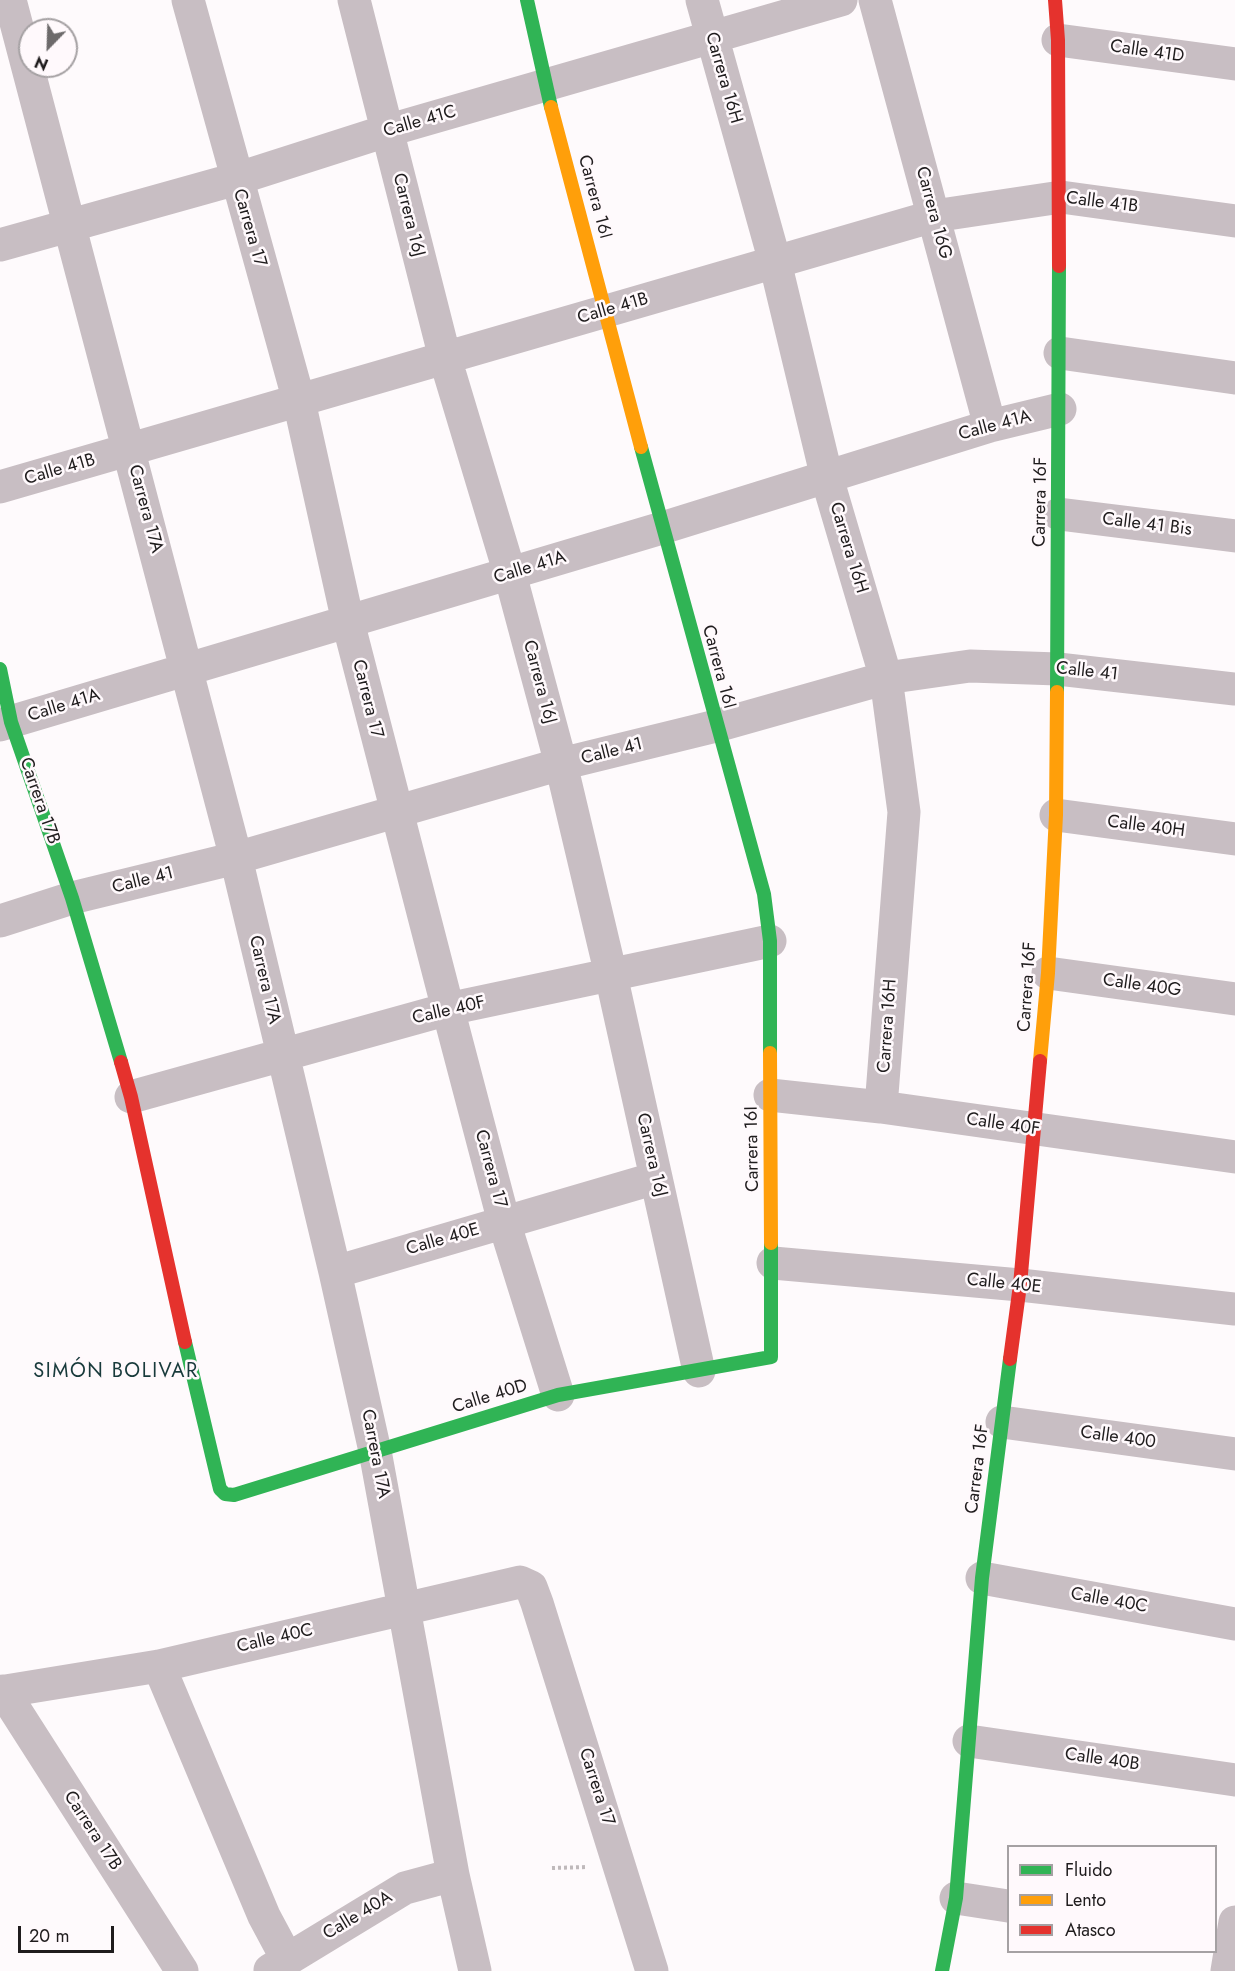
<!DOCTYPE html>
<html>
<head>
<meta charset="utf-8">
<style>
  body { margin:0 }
  #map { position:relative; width:1235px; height:1971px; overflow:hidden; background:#fefafc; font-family:Jost,sans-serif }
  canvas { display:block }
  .legend { position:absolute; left:1007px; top:1845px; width:210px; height:108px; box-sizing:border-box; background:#fff9fc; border:2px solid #a5a1a3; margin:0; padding:8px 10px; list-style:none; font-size:18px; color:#1f1c1d }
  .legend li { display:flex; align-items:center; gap:12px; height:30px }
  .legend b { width:30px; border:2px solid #a5a1a3 }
  .north { position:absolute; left:18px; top:18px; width:60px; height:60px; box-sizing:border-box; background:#fff9fc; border:2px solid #a5a1a3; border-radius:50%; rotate:203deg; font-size:16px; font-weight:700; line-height:24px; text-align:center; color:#1f1c1d }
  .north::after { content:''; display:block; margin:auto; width:21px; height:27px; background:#6d6a6b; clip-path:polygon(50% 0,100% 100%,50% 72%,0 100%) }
  .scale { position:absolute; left:18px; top:1926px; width:96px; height:27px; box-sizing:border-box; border:3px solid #1f1c1d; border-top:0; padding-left:8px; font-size:18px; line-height:21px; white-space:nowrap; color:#1f1c1d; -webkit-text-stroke:4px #fff9fc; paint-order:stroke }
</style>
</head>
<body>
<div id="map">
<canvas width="1235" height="1971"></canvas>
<ul class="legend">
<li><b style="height:8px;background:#30b455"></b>Fluido</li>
<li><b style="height:8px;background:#ff9f0a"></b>Lento</li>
<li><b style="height:8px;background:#e5322d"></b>Atasco</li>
</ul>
<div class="north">N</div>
<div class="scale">20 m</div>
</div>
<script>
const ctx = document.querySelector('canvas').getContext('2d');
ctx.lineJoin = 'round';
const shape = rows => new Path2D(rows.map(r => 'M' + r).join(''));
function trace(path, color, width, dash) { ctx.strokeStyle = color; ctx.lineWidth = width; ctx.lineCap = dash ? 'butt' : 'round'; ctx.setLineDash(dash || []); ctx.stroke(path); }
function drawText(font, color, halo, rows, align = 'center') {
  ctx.font = font + ' Jost,sans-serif'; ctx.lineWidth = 5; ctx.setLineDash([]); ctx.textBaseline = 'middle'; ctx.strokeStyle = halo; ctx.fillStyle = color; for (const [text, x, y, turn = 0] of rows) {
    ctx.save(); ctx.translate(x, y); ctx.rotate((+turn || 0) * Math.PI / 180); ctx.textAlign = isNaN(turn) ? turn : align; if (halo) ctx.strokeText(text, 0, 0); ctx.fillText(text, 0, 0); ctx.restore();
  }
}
trace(shape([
  [552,1868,587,1867]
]), '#bfb9bb', 4, [3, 3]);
trace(shape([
  [10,0,236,858,335,1272,375,1451,453,1875,475,1971],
  [188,0,299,401,348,622,448,1009,504,1222,558,1395],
  [354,0,445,358,510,574,561,764,611,975,699,1371],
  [702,0,775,262,827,478,886,678,904,812,881,1107],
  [875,0,990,426],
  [1058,40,1235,64],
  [0,245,236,179,386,131,841,0],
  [1060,353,1235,378],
  [0,487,934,216,1061,197,1235,221],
  [1059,514,1235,536],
  [0,725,662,528,990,426,1060,409],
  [1056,815,1235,839],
  [0,921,72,898,236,858,561,764,716,726,886,678,970,666,1058,669,1235,689],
  [1048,973,1235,999],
  [770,1095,881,1107,1235,1157],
  [131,1097,448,1009,770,941],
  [773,1263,1020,1285,1235,1309],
  [335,1272,656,1178],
  [1002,1422,1235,1454],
  [982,1578,1235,1624],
  [159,1666,264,1916,287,1959],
  [3,1691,182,1971],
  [0,1692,159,1666,520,1582,531,1587,537,1603,652,1971],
  [969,1741,1235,1780],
  [956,1898,1008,1906],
  [270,1970,405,1888,453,1875],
  [1227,1971,1235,1922]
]), '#c8bec3', 33);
trace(shape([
  [527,0,551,107],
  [641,447,764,894,770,941,770,1053],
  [0,669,11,722,72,898,121,1062],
  [1057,692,1059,266],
  [185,1342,220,1489,225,1494,234,1495,558,1395,771,1357,771,1243],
  [942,1971,956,1898,982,1578,1010,1359]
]), '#30b455', 14);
trace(shape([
  [551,107,641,447],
  [770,1053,771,1243],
  [1040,1061,1048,973,1056,815,1057,692]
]), '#ff9f0a', 14);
trace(shape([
  [1055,0,1058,40,1059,266],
  [121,1062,131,1097,185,1342],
  [1010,1359,1020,1285,1040,1061]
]), '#e5322d', 14);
drawText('18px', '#1f1c1d', '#fff9fc', [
  ["Calle 41D",1147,52,8],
  ["Carrera 16H",723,78,74],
  ["Calle 41C",420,122,-16],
  ["Carrera 16I",594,197,75],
  ["Calle 41B",1102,203,7],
  ["Carrera 16G",933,213,75],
  ["Carrera 16J",408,215,76],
  ["Carrera 17",249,228,74],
  ["Calle 41B",613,309,-16],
  ["Calle 41A",995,426,-15],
  ["Calle 41B",60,470,-16],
  ["Carrera 16F",1041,502,-89],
  ["Carrera 17A",145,509,75],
  ["Calle 41 Bis",1147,525,7],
  ["Carrera 16H",848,548,73],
  ["Calle 41A",530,568,-17],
  ["Carrera 16I",718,667,75],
  ["Calle 41",1087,672,6],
  ["Carrera 16J",539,682,75],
  ["Carrera 17",367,699,76],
  ["Calle 41A",64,706,-17],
  ["Calle 41",612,752,-14],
  ["Carrera 17B",39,801,71],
  ["Calle 40H",1146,827,7],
  ["Calle 41",143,881,-14],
  ["Carrera 17A",264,980,77],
  ["Calle 40G",1142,986,8],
  ["Carrera 16F",1028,987,-86],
  ["Calle 40F",449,1011,-13],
  ["Carrera 16H",888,1026,-86],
  ["Calle 40F",1003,1125,8],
  ["Carrera 16I",753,1149,-91],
  ["Carrera 16J",651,1155,77],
  ["Carrera 17",490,1169,75],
  ["Calle 40E",443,1240,-16],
  ["Calle 40E",1004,1284,6],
  ["Calle 40D",490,1397,-17],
  ["Calle 400",1118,1438,8],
  ["Carrera 17A",375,1454,79],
  ["Carrera 16F",978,1469,-83],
  ["Calle 40C",1109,1601,10],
  ["Calle 40C",275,1639,-13],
  ["Calle 40B",1102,1760,8],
  ["Carrera 17",596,1787,72],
  ["Carrera 17B",92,1831,57],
  ["Calle 40A",358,1916,-31]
]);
ctx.letterSpacing = '1.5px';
drawText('20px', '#183a3b', '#fff9fc', [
  ["SIMÓN BOLIVAR",116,1372]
]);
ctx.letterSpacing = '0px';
</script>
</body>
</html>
